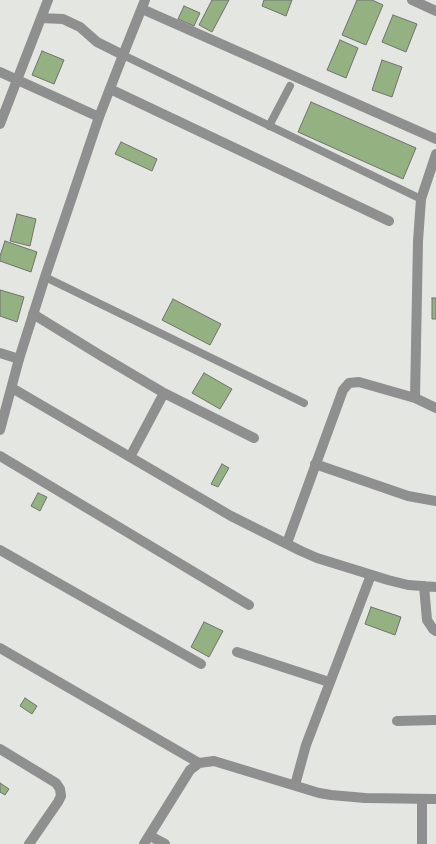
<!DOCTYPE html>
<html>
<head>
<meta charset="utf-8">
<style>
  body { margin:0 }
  canvas { display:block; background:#e4e6e2 }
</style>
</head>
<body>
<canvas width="436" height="844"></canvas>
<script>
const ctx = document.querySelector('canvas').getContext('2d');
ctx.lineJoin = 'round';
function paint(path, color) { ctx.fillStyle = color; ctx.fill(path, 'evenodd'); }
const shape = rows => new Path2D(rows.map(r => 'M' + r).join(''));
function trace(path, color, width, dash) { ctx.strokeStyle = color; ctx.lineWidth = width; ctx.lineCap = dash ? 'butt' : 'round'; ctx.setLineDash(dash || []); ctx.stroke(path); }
const building = shape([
  [212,0,229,0,212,32,199,25,212,0],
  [264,0,292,0,286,16,262,6,264,0],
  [357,0,372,0,383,5,366,45,342,35,357,0],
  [184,6,200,13,194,26,178,19,184,6],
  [393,15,417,24,406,52,382,42,393,15],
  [340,40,358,48,346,78,327,70,340,40],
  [42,51,64,60,54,84,32,75,42,51],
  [382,60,402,67,392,97,372,90,382,60],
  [311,102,416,148,403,179,298,132,311,102],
  [121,142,157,159,152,171,115,154,121,142],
  [17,214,36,219,30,246,10,241,17,214],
  [5,241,37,252,31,272,0,261,0,256,5,241],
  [0,290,24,297,17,322,0,316,0,290],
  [432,298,436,298,436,319,432,319,432,298],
  [173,299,221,324,210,345,162,320,173,299],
  [204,373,232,389,220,409,192,393,204,373],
  [222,464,229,468,218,487,211,484,222,464],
  [38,493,47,497,40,511,31,506,38,493],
  [371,607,401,617,395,635,365,624,371,607],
  [204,622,223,631,209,657,191,647,204,622],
  [25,698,37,706,32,714,20,706,25,698],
  [0,783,9,789,5,795,0,792,0,783]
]);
paint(building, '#94b181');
trace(building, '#70726f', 1);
trace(shape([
  [123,55,421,199],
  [269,126,290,86],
  [45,277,304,403]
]), '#8e8f8e', 8);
trace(shape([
  [142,9,436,139],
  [41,18,63,19,80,27,97,42,123,55],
  [0,72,99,117],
  [110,89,389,221],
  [0,124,48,0],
  [33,314,103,357,164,393,254,438],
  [0,353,19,359],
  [12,388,231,516,301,551,317,558,388,580,408,585,436,587],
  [415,398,418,241,421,199,436,154],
  [0,456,249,605],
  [130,457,164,393],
  [315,464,408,496,436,501],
  [287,543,343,390,349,383,359,382,415,398,436,408],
  [0,550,201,664],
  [424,586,427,620,433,629,436,631],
  [0,648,199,763],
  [237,652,329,682],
  [397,721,436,720],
  [0,749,56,783,60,789,61,796,58,802,29,844],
  [295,785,306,745,371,575],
  [422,799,422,844],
  [150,836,165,844],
  [144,844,190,770,199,763,214,761,319,793,331,795,365,798,436,799]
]), '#8e8f8e', 10);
trace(shape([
  [412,0,436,11],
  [0,430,19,359,45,277,99,117,123,55,145,0]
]), '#8e8f8e', 10);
</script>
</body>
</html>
